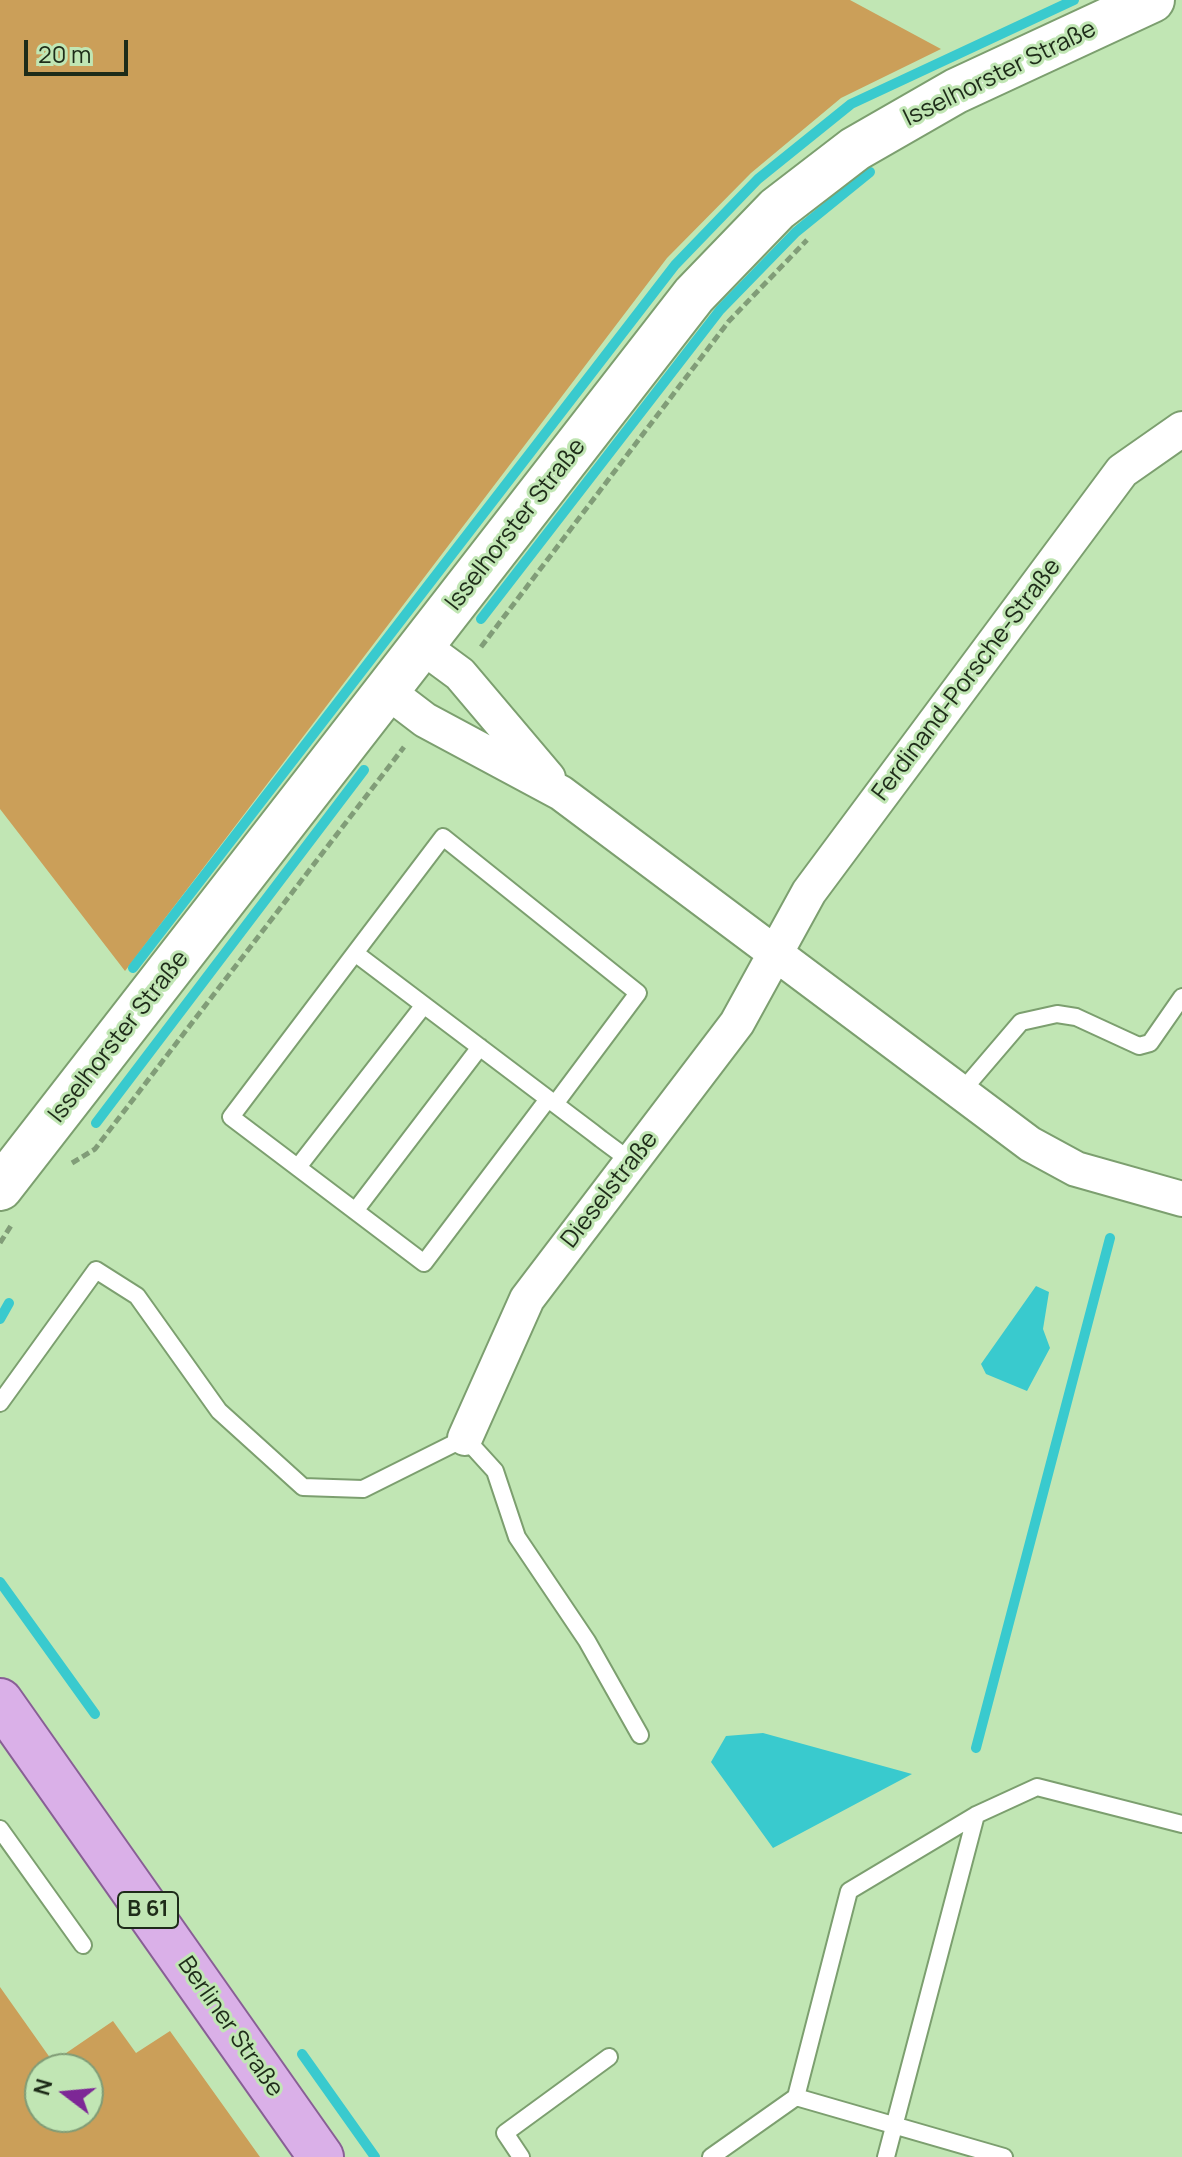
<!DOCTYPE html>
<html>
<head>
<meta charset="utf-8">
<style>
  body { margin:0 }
  #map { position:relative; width:1182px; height:2157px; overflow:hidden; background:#c1e6b4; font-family:Manrope,sans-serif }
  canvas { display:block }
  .north { position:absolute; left:24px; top:2053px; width:80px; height:80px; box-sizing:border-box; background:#c1e6b4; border:2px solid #809c76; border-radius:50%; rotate:286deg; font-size:22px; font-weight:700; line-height:32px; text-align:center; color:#1e2c19 }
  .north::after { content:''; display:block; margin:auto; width:28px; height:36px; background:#7d2796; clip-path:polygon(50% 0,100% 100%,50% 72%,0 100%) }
  .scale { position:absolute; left:24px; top:40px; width:104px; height:36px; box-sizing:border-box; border:4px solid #1e2c19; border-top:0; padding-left:10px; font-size:24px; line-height:28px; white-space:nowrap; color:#1e2c19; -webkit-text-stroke:6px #c1e6b4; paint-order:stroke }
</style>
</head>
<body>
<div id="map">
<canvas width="1182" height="2157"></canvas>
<div class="north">N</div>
<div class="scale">20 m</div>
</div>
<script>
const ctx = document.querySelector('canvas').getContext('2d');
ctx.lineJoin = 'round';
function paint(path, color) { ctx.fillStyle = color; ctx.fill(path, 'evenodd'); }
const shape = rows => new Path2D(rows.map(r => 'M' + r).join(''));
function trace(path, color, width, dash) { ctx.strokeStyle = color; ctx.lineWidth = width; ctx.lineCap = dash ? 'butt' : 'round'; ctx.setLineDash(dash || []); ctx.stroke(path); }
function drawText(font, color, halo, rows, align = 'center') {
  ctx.font = font + ' Manrope,sans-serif'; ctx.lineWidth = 6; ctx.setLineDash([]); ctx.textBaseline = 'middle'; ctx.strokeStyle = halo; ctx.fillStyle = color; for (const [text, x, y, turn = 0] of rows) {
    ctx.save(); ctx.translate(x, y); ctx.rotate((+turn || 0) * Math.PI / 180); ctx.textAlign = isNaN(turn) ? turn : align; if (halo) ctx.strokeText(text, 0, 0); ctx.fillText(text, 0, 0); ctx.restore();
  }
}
paint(shape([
  [0,0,850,0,941,49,841,98,751,173,667,258,125,971,0,809],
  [0,1987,53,2062,113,2021,136,2053,170,2031,260,2157,0,2157],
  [40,2069,88,2069,88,2117,40,2117]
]), '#cb9f59');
paint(shape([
  [1036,1286,1049,1292,1043,1329,1050,1348,1027,1391,986,1374,981,1364],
  [763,1733,912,1774,773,1848,711,1762,726,1736]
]), '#39cace');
trace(shape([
  [481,619,720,310,796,232,870,172],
  [133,968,675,265,758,179,851,104,1074,0],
  [96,1123,364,770],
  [0,1319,9,1303],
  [0,1582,95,1714],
  [976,1748,1110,1238],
  [302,2054,375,2157]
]), '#39cace', 10);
const lane = shape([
  [355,953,443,837,638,993,555,1104],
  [962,1091,1021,1022,1057,1014,1076,1017,1139,1046,1150,1043,1182,997],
  [548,1099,424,1263,231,1117,355,953,592,1132,601,1139,632,1162],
  [298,1167,424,1005],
  [355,1211,480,1047],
  [0,1403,96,1270,137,1296,219,1411,303,1487,363,1489,465,1438,495,1471,517,1537,587,1641,640,1735],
  [0,1829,83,1945],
  [796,2097,849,1891,976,1815,1037,1787,1182,1824],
  [521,2157,505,2133,609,2057],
  [711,2157,796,2097,1004,2157],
  [886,2157,976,1815]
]);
const street = shape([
  [422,646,460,674,548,778],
  [387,691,425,720,561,793,1030,1144,1076,1169,1182,1199],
  [465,1438,527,1299,737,1023,809,892,1122,471,1182,429]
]);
const secondary = shape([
  [0,1188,694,295,777,209,855,149,956,91,1152,0]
]);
const primary = shape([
  [0,1701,321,2157]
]);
trace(lane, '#7c9f6f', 20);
trace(street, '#7c9f6f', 38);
trace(secondary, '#7c9f6f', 48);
trace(primary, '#885f95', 48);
trace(shape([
  [481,647,729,321,807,240],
  [72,1163,95,1149,404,747],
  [0,1243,12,1224]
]), '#819d78', 5, [8, 4]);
trace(lane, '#fff', 16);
trace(street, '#fff', 34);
trace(secondary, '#fff', 44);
trace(primary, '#dab0e8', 44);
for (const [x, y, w] of [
  [148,1910,60]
]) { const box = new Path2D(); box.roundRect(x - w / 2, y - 18, w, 36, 6); ctx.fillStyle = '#c1e6b4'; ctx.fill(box); trace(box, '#1e2c19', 2); }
drawText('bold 22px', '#1e2c19', null, [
  ["B 61",148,1910]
]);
drawText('24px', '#1e2c19', '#c1e6b4', [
  ["Isselhorster Straße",1000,74,-26],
  ["Isselhorster Straße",516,525,-52],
  ["Ferdinand-Porsche-Straße",967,680,-53],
  ["Isselhorster Straße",119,1037,-52],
  ["Dieselstraße",610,1190,-52],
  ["Berliner Straße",230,2027,55]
]);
</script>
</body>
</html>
